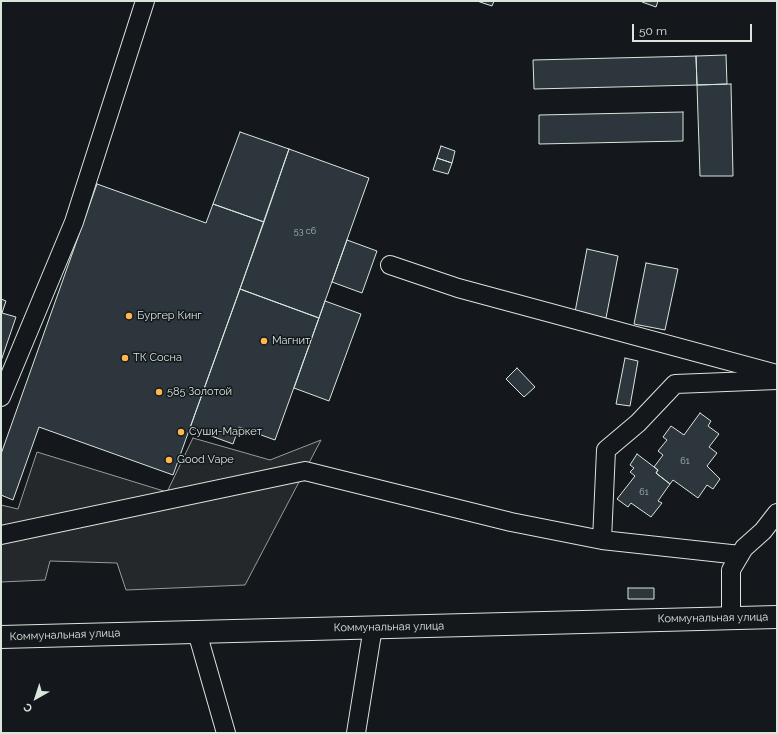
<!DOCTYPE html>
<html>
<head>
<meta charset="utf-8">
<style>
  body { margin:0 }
  #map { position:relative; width:778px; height:734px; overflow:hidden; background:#14181c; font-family:Raleway,sans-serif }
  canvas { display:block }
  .frame { position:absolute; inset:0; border:2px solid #d8e6dc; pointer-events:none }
  .north { position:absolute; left:16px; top:678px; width:40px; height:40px; -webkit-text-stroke:3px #14181c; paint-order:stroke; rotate:219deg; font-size:11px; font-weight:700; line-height:16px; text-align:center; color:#d8e6dc }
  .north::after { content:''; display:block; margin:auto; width:14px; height:18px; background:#d8e6dc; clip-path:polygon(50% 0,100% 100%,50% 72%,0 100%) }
  .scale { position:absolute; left:632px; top:24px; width:120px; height:18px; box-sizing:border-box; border:2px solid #d8e6dc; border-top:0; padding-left:5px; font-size:12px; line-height:14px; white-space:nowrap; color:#d8e6dc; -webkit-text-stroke:3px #14181c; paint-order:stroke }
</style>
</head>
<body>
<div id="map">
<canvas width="778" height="734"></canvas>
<div class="frame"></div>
<div class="north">С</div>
<div class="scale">50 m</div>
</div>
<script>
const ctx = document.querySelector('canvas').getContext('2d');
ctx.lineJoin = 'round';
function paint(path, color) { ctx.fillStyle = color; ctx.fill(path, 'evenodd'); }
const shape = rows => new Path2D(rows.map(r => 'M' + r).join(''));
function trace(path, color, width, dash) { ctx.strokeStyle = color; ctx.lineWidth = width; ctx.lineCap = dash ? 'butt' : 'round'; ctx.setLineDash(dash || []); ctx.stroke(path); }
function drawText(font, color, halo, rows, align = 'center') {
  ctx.font = font + ' Raleway,sans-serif'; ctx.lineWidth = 3; ctx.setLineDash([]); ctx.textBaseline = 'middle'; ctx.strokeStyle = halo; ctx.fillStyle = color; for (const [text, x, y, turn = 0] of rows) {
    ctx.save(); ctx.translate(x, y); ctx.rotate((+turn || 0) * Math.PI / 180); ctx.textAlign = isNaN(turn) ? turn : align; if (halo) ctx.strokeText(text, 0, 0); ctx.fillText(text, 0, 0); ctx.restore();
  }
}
const parking = shape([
  [193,438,270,460,321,440,245,585,126,590,117,563,50,561,45,580,1,582,1,505,18,509,37,452,167,492,193,438]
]);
paint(parking, '#24282b');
trace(parking, '#939e99', 1);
const building = shape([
  [477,1,494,1,492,6,477,1],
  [642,1,658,1,656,7,642,2,642,1],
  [726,55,727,84,697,85,696,56,726,55],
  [696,56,697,85,534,89,533,60,696,56],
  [731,84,733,176,700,176,697,85,731,84],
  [683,112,683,141,539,144,539,115,683,112],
  [240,132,289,149,264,222,213,204,240,132],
  [441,146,455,151,452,163,437,158,441,146],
  [289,149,369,178,319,318,240,289,289,149],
  [437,158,452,163,448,174,433,170,437,158],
  [97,184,206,223,213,204,264,222,173,475,39,427,13,500,1,495,1,454,97,184],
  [347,240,377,251,362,293,332,282,347,240],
  [587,249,618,256,606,318,575,312,587,249],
  [646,263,678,269,665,330,634,324,646,263],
  [240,289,319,318,275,440,239,427,233,444,190,428,240,289],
  [1,299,6,301,2,313,16,317,1,361,1,299],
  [325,301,361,314,329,401,294,388,325,301],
  [625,358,638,361,630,406,616,404,625,358],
  [517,368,535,387,524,397,506,379,517,368],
  [700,413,711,421,708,426,719,434,709,447,717,453,707,466,720,479,713,489,707,485,698,498,673,480,670,484,656,473,658,470,654,467,663,455,658,451,667,440,663,437,671,426,684,435,700,413],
  [637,454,658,470,656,473,670,484,658,501,662,503,651,517,631,503,628,507,617,499,635,476,630,472,634,468,630,465,637,454],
  [628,588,654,588,654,599,628,599,628,588]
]);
paint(building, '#2c363c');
trace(building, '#d8e6dc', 1);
const minor = shape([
  [390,265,458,288,777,374],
  [1,397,74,222,145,1],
  [1,535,305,471,511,522,602,540,740,555],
  [602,540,606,450,638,423,675,384,777,380],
  [731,618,731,570,744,548,763,531,777,513],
  [197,632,226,733],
  [356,733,373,627]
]);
const major = shape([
  [1,637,777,617]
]);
trace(minor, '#d8e6dc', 20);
trace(major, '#d8e6dc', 24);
trace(minor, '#14181c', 18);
trace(major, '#14181c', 22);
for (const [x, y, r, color] of [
  [129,316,4,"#ffb74d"],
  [264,341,4,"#ffb74d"],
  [125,358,4,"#ffb74d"],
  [159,392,4,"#ffb74d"],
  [181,432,4,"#ffb74d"],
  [169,460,4,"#ffb74d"]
]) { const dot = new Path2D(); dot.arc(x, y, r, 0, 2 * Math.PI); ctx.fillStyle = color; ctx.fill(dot); trace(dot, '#14181c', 1.5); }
drawText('9px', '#adbab4', null, [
  ["53 с6",305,231],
  ["61",685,461],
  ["61",644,492]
]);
drawText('11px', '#d8e6dc', '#14181c', [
  ["Бургер Кинг",137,316],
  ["Магнит",272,341],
  ["ТК Сосна",133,358],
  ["585 Золотой",167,392],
  ["Суши-Маркет",189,432],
  ["Good Vape",177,460]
], 'left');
drawText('11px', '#d8e6dc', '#14181c', [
  ["Коммунальная улица",713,618,-1],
  ["Коммунальная улица",389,627,-1],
  ["Коммунальная улица",65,635,-2]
]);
</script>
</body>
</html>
